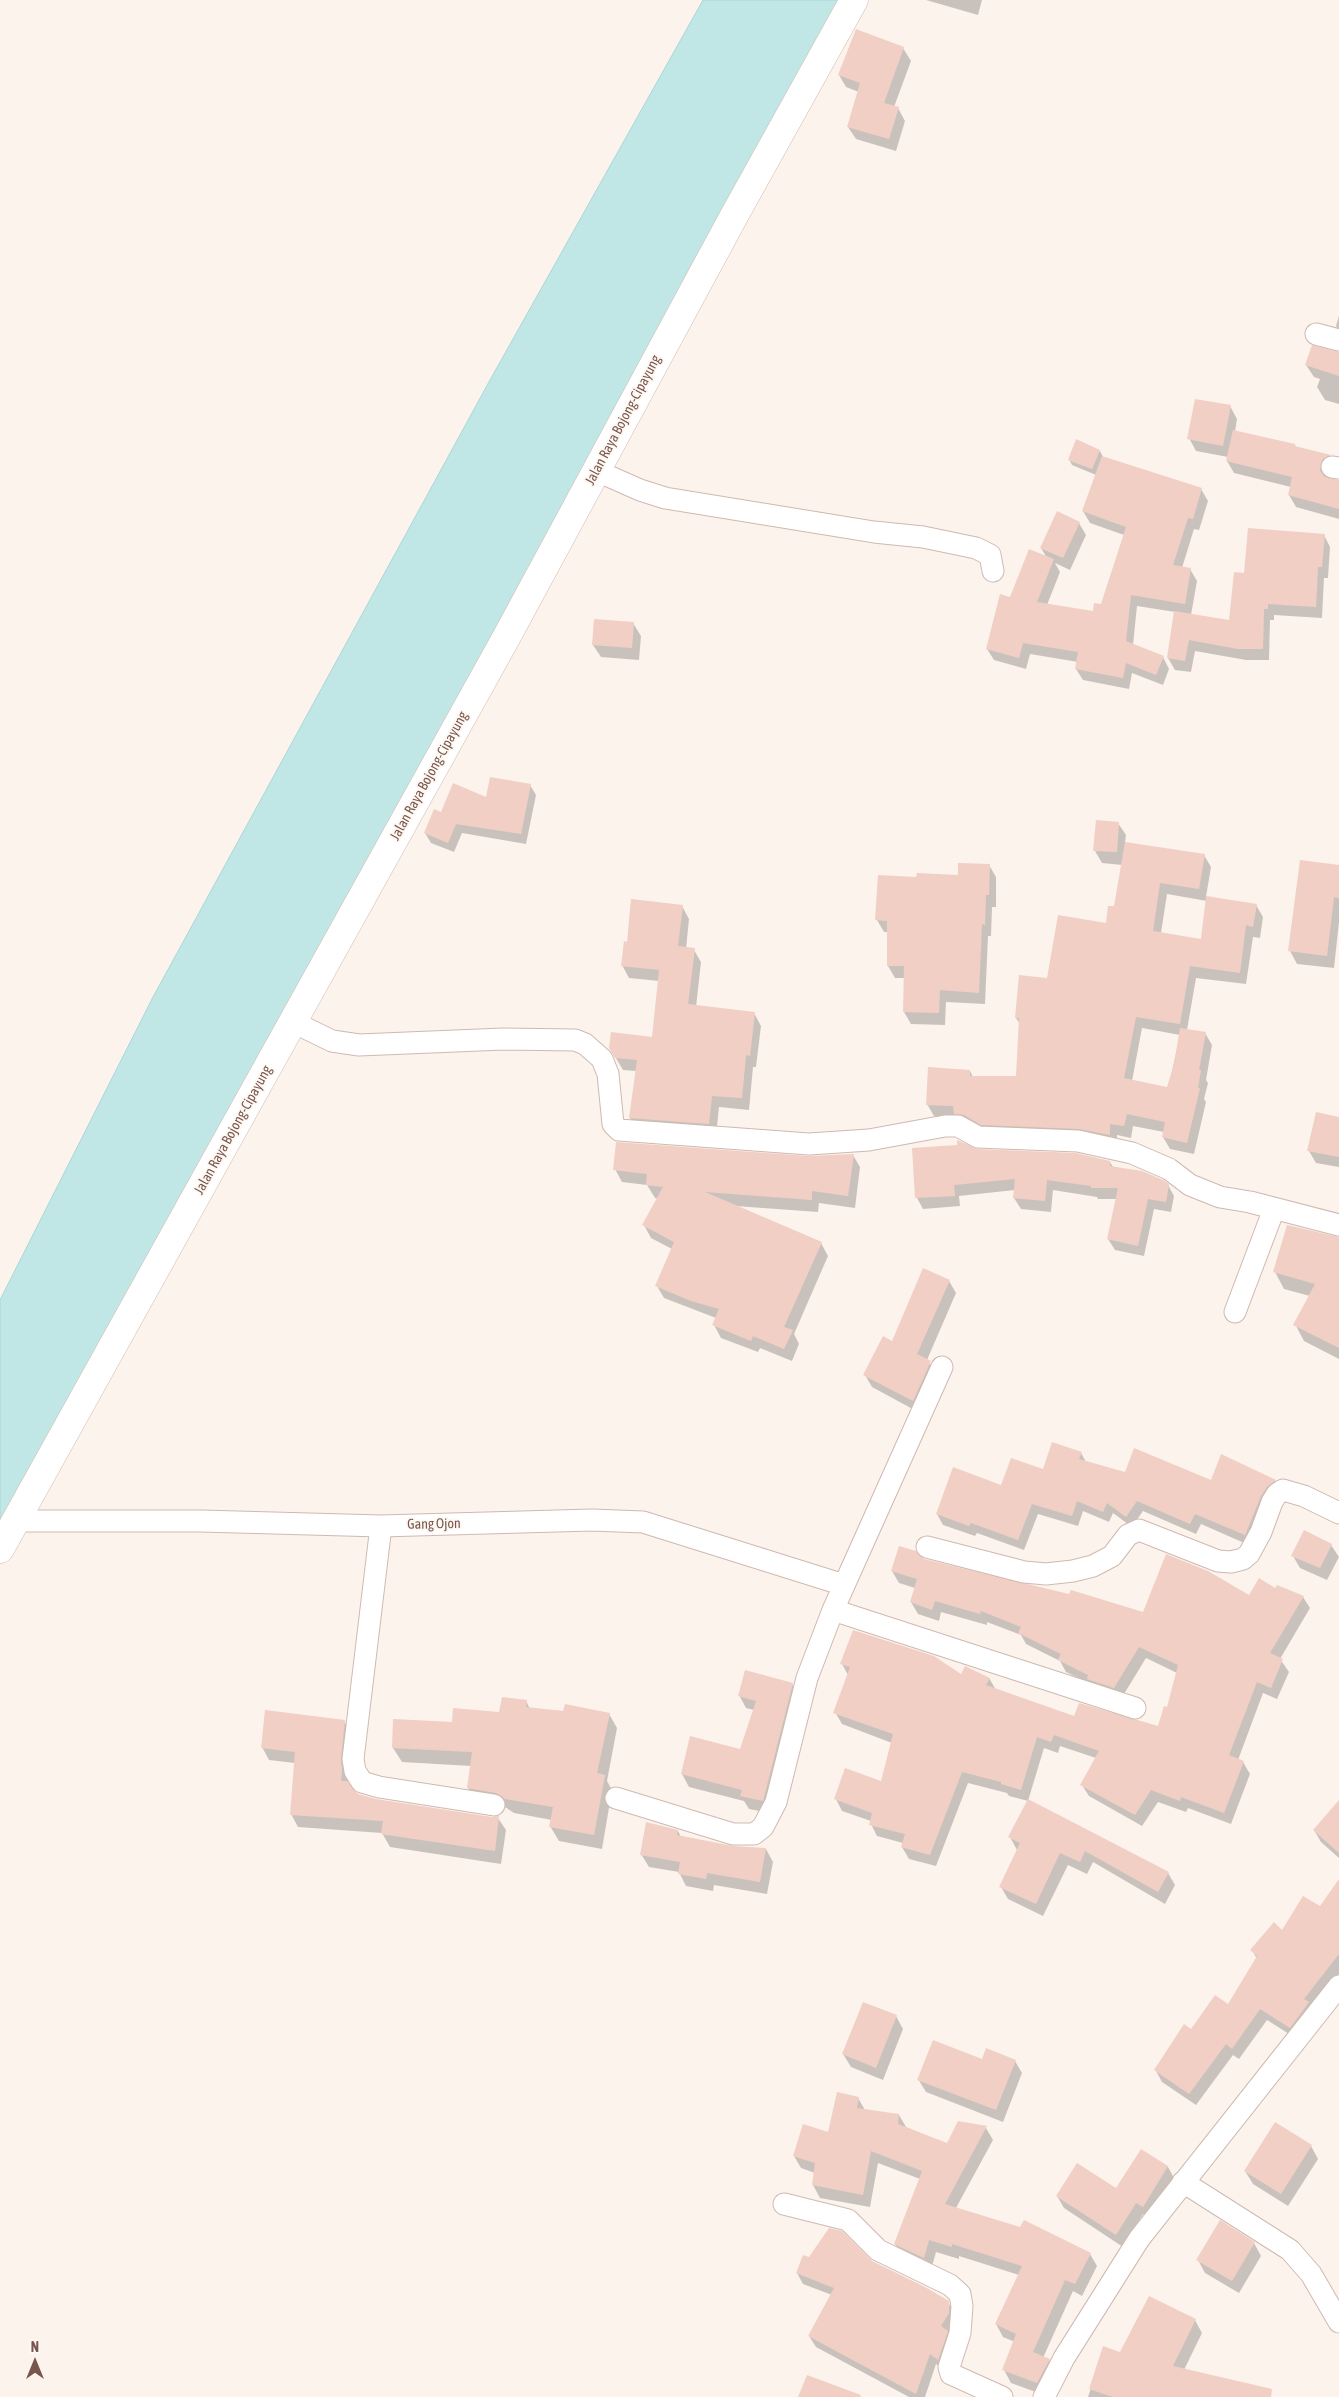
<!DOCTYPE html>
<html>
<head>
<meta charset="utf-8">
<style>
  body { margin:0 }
  #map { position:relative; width:1339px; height:2397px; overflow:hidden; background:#fcf3ec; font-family:"Asap Condensed",sans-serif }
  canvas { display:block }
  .north { position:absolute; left:10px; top:2337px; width:50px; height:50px; -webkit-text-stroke:4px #fef8f3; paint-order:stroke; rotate:0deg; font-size:14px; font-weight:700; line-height:20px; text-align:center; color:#78564f }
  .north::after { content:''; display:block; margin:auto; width:18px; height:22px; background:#78564f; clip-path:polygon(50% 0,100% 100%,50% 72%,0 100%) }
</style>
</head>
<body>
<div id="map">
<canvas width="1339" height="2397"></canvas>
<div class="north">N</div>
</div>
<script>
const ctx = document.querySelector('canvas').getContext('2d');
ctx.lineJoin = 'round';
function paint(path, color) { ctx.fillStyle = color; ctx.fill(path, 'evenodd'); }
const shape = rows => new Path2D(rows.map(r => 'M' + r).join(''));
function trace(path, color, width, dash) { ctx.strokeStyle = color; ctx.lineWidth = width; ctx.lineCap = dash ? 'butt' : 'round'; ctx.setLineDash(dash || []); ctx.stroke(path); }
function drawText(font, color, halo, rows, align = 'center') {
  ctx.font = font + ' "Asap Condensed",sans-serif'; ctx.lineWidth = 4; ctx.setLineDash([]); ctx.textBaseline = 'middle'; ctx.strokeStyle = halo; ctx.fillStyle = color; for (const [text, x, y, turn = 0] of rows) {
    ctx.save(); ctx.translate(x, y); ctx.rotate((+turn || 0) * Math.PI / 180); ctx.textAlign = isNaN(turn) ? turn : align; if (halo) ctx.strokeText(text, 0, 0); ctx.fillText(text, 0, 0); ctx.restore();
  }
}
const water = shape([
  [703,0,858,0,0,1549,0,1300,153,997,490,380,703,0]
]);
paint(water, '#c0e6e5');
trace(water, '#a7d8d7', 1);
paint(shape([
  [926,0,982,0,978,15],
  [903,48,911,61,894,107,898,108,905,121,896,151,856,139,848,127,859,92,846,87,839,75],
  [1339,316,1339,331,1336,326],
  [1339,353,1339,404,1325,400,1317,387,1320,379,1314,377,1306,365],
  [1230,406,1237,419,1235,432,1295,445,1296,447,1322,454,1329,466,1326,479,1339,481,1339,519,1296,507,1289,495,1291,487,1234,473,1227,461,1228,457,1196,451,1189,438],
  [1100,451,1103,457,1201,489,1208,501,1199,530,1194,529,1182,568,1190,569,1197,581,1191,615,1230,622,1245,575,1324,535,1330,547,1328,578,1324,578,1322,618,1274,615,1274,620,1270,620,1269,660,1246,660,1195,651,1191,672,1175,670,1168,658,1175,612,1137,606,1133,645,1163,657,1169,669,1163,685,1132,673,1129,689,1083,680,1076,669,1078,662,1030,654,1026,669,994,660,987,649,1011,598,1047,558,1041,548,1079,523,1086,535,1070,570,1055,563,1060,572,1047,605,1095,612,1101,605,1124,535,1090,523,1083,511,1096,475,1072,465,1069,459],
  [633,623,641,636,639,660,601,657,593,645],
  [530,785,536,795,526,844,462,833,454,852,431,843,425,833,441,813],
  [1118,823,1126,835,1125,843,1204,855,1211,867,1206,897,1256,905,1263,917,1260,938,1253,937,1246,984,1196,978,1187,1030,1205,1033,1212,1045,1206,1080,1208,1083,1204,1099,1206,1102,1194,1154,1170,1149,1163,1137,1164,1132,1133,1126,1131,1138,1117,1135,1117,1147,989,1136,958,1118,934,1116,927,1104,970,1071,973,1077,1017,1078,1020,1024,1016,1018,1048,979,1107,924,1115,908,1122,865,1102,863,1095,851],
  [1167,894,1207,901,1202,940,1161,933],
  [1142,1028,1180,1035,1168,1089,1132,1081],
  [989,865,996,877,996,907,992,907,991,936,988,936,985,1004,946,1002,945,1025,911,1024,904,1012,905,978,895,978,888,966,888,932,884,932,877,920,918,879,959,877],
  [1339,866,1339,922,1334,968,1297,964,1290,951],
  [682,906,689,919,686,949,694,950,701,962,696,1007,754,1013,761,1026,756,1067,753,1067,749,1110,719,1107,716,1136,637,1130,630,1118,636,1071,623,1070,610,1048,653,1038,659,981,629,978,622,965,628,943],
  [1339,1118,1339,1167,1316,1163,1309,1151],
  [913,1149,977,1151,1110,1162,1113,1167,1168,1185,1174,1196,1171,1212,1154,1209,1144,1256,1115,1250,1108,1239,1117,1199,1098,1199,1097,1197,1053,1190,1051,1212,1021,1209,1014,1198,1015,1190,959,1196,960,1206,923,1209,917,1198],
  [853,1155,860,1167,855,1208,819,1203,818,1212,735,1206,821,1243,828,1256,794,1334,799,1344,792,1361,760,1348,758,1352,721,1338,714,1325,716,1318,664,1298,657,1286,672,1249,651,1238,644,1225,658,1198,655,1198,647,1185,622,1182,615,1169],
  [1339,1238,1339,1359,1304,1341,1295,1324,1310,1296,1284,1289,1275,1272],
  [949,1281,956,1293,927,1360,938,1375,920,1413,872,1387,865,1375],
  [1081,1453,1086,1462,1126,1474,1211,1482,1275,1480,1281,1491,1251,1546,1201,1524,1196,1534,1143,1511,1132,1527,1113,1513,1109,1522,1083,1511,1078,1526,1038,1514,1024,1550,977,1533,975,1536,943,1525,937,1514,1044,1471],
  [1331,1545,1339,1557,1327,1580,1300,1568,1293,1556],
  [923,1560,1143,1614,1249,1597,1276,1589,1303,1597,1310,1608,1280,1659,1289,1672,1277,1699,1263,1693,1238,1760,1243,1762,1250,1774,1231,1824,1188,1808,1186,1812,1158,1802,1142,1826,1089,1796,1082,1785,1096,1758,1060,1746,1058,1753,1044,1748,1028,1801,1168,1873,1175,1885,1165,1904,1093,1862,1087,1874,1068,1865,1043,1916,1008,1899,1001,1887,1017,1850,1010,1837,1028,1801,1009,1796,1007,1793,968,1783,936,1866,909,1859,902,1847,903,1843,877,1836,871,1824,871,1821,842,1811,836,1799,882,1783,892,1743,842,1724,835,1712,848,1675,842,1664,989,1678,996,1690,1075,1718,1159,1728,1168,1709,1177,1673,1146,1658,1121,1699,1066,1672,1060,1661,1026,1644,1021,1635,987,1622,987,1625,941,1612,939,1621,918,1614,911,1602,915,1588,899,1583,892,1571],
  [792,1684,799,1697,770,1813,749,1809,744,1801,689,1787,682,1774,741,1750,754,1710,746,1708,739,1695],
  [526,1701,530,1709,609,1714,617,1728,607,1781,612,1790,602,1849,559,1841,550,1826,552,1820,514,1813,505,1807,476,1802,468,1788,471,1766,402,1762,393,1748,453,1724,501,1714],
  [344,1721,352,1734,347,1771,349,1785,358,1795,377,1801,492,1819,498,1818,506,1830,501,1864,390,1847,382,1833,298,1827,291,1814,295,1763,269,1760,262,1747],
  [1339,1808,1339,1858,1321,1842,1314,1830],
  [678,1831,681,1837,733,1848,766,1849,773,1862,767,1894,714,1885,713,1891,686,1886,679,1872,649,1867,641,1854],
  [1339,1881,1339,1974,1312,2009,1297,2039,1267,2020,1239,2059,1233,2055,1196,2105,1162,2082,1156,2071,1192,2031,1228,2006,1257,1959,1252,1950,1320,1908],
  [896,2016,903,2029,883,2080,851,2067,843,2054],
  [982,2060,1015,2061,1022,2073,1003,2122,926,2092,918,2079],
  [858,2098,865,2110,899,2115,906,2127,948,2145,958,2123,986,2128,993,2140,956,2208,1090,2254,1097,2266,1082,2296,1073,2291,1043,2358,1049,2360,1056,2372,1044,2395,1011,2383,1004,2370,1015,2342,1003,2337,996,2324,1019,2275,959,2256,959,2259,936,2252,931,2270,902,2256,895,2244,920,2179,878,2163,870,2207,820,2198,813,2185,815,2173,801,2168,794,2156,829,2133],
  [1311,2146,1318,2159,1288,2206,1253,2184,1245,2171],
  [1141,2151,1168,2167,1175,2180,1150,2219,1143,2214,1123,2247,1064,2208,1057,2196,1117,2190],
  [1254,2243,1261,2256,1239,2293,1205,2273,1198,2260],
  [809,2258,872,2262,948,2302,954,2314,944,2370,936,2364,925,2397,909,2397,816,2347,809,2336,832,2295,803,2284,797,2273],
  [1195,2320,1202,2333,1184,2370,1248,2397,1088,2397,1104,2348,1121,2354]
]), '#0003');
paint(shape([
  [856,29,904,47,884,103,899,107,889,139,847,127,860,83,838,75],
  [1312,345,1339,352,1339,376,1305,365],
  [1195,399,1231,405,1223,446,1187,439],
  [1233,430,1295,444,1295,446,1331,455,1322,460,1320,471,1325,477,1339,480,1339,509,1288,495,1292,477,1226,461],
  [1076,439,1100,450,1092,469,1068,460],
  [1102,456,1202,488,1193,519,1188,518,1173,565,1191,568,1185,604,1131,595,1126,641,1164,656,1156,675,1126,663,1123,678,1075,669,1078,652,1023,643,1019,658,986,649,1000,594,1010,597,1029,549,1054,559,1037,602,1093,611,1094,603,1101,604,1126,527,1082,511],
  [1057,511,1080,522,1063,558,1040,548],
  [1248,528,1325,534,1322,567,1318,567,1316,607,1268,604,1268,609,1264,609,1263,649,1238,649,1189,640,1185,661,1167,658,1174,611,1229,620,1234,572,1244,573],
  [594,619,634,622,632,648,592,645],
  [490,777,531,784,521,834,456,824,448,843,424,833,434,809,441,812,453,783,486,797],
  [1096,820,1119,822,1117,852,1093,851],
  [1125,842,1205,854,1199,889,1160,883,1153,931,1201,939,1206,896,1257,904,1253,927,1246,925,1240,973,1190,966,1180,1024,1136,1017,1124,1078,1167,1087,1174,1064,1180,1028,1206,1032,1199,1070,1201,1070,1198,1088,1200,1088,1187,1143,1162,1137,1165,1122,1127,1114,1124,1126,1110,1124,1110,1135,1079,1129,981,1125,964,1115,954,1114,953,1106,926,1105,928,1067,970,1070,970,1076,1016,1076,1019,1018,1015,1018,1019,975,1047,978,1058,915,1106,923,1108,906,1114,906],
  [1300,860,1339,865,1339,898,1334,897,1327,956,1288,951],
  [958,863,990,864,989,895,986,895,985,925,982,924,979,993,940,990,939,1013,903,1012,904,966,887,966,887,921,875,920,878,875,916,877,917,873,958,875],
  [631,899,683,905,678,946,695,948,688,1004,755,1012,750,1056,746,1055,742,1098,712,1096,709,1124,629,1118,637,1060,615,1058,609,1048,611,1032,652,1037,659,970,621,966,624,941,627,942],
  [1316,1112,1339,1117,1339,1157,1307,1151],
  [957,1140,978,1149,1076,1153,1110,1161,1110,1166,1142,1171,1163,1180,1169,1184,1166,1202,1148,1199,1138,1246,1107,1239,1118,1188,1091,1188,1091,1186,1047,1180,1045,1201,1013,1198,1015,1179,954,1185,955,1196,915,1198,912,1148,957,1145],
  [616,1142,808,1156,854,1154,848,1196,812,1191,812,1200,705,1192,822,1242,784,1327,793,1330,784,1349,753,1336,751,1341,712,1325,719,1309,691,1301,655,1286,674,1242,642,1225,663,1187,646,1185,647,1174,613,1170],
  [1287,1225,1339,1237,1339,1348,1293,1325,1315,1284,1273,1272],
  [923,1268,950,1280,917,1354,931,1361,913,1401,863,1375,883,1336,892,1341],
  [1052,1442,1082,1452,1079,1459,1125,1472,1134,1448,1211,1480,1221,1454,1276,1480,1267,1487,1261,1496,1245,1535,1195,1514,1190,1524,1137,1501,1126,1517,1107,1503,1103,1512,1077,1501,1072,1516,1032,1504,1018,1540,971,1523,969,1526,936,1514,953,1467,1001,1485,1011,1458,1043,1469],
  [1304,1530,1332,1544,1320,1568,1291,1556],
  [899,1546,916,1551,924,1559,1069,1594,1071,1590,1143,1612,1166,1554,1208,1571,1249,1595,1259,1578,1275,1588,1277,1585,1304,1596,1270,1653,1283,1659,1271,1688,1257,1682,1229,1755,1244,1761,1224,1813,1181,1797,1180,1801,1151,1790,1135,1815,1080,1785,1099,1751,1054,1735,1051,1742,1037,1737,1021,1790,1001,1784,1001,1782,962,1772,930,1855,901,1847,905,1834,869,1825,872,1813,834,1799,845,1768,881,1781,893,1734,833,1713,850,1667,840,1664,853,1630,934,1656,961,1674,965,1666,967,1667,990,1678,986,1685,1074,1716,1079,1703,1158,1726,1164,1706,1167,1707,1178,1665,1139,1647,1114,1688,1087,1679,1088,1675,1058,1660,1061,1654,1018,1633,1021,1627,981,1611,980,1614,935,1601,932,1610,910,1602,917,1579,891,1571],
  [745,1670,793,1683,763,1801,740,1796,742,1790,681,1774,690,1736,740,1749,756,1701,738,1696],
  [502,1697,527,1700,526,1707,563,1711,565,1704,610,1713,597,1773,605,1775,594,1835,549,1827,553,1807,505,1799,496,1793,467,1788,472,1752,392,1748,393,1719,452,1722,453,1708,499,1712],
  [265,1710,345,1720,341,1758,342,1771,341,1781,347,1781,358,1794,376,1799,492,1817,499,1816,495,1851,381,1834,383,1821,290,1815,295,1752,261,1748],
  [1028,1799,1169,1872,1158,1892,1085,1851,1080,1862,1060,1853,1036,1904,999,1887,1020,1843,1008,1837],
  [1339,1800,1339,1853,1313,1830],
  [646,1822,678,1830,677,1835,733,1846,766,1848,760,1882,707,1873,706,1879,678,1874,680,1862,640,1855],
  [1339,1879,1339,1954,1304,1999,1309,2002,1290,2028,1260,2009,1232,2049,1226,2044,1189,2094,1154,2070,1184,2024,1191,2029,1215,1995,1228,2004,1257,1956,1250,1950,1274,1922,1282,1930,1303,1896,1320,1906],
  [863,2002,897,2015,876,2068,842,2054],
  [933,2040,982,2059,986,2048,1016,2060,996,2110,917,2080],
  [837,2092,859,2097,857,2108,899,2114,898,2124,947,2143,958,2121,987,2126,945,2204,1020,2227,1024,2220,1091,2253,1075,2284,1065,2280,1033,2352,1050,2359,1037,2383,1002,2370,1016,2334,995,2324,1022,2266,952,2244,952,2247,929,2240,924,2258,894,2244,922,2171,871,2151,863,2195,812,2185,815,2163,793,2156,803,2124,828,2132],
  [1275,2122,1312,2145,1281,2194,1244,2171],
  [1141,2149,1168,2166,1143,2207,1136,2203,1116,2235,1056,2196,1077,2163,1116,2188],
  [1220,2220,1255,2242,1232,2281,1196,2260],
  [829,2228,842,2231,872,2261,925,2287,949,2301,949,2313,941,2326,948,2331,938,2360,930,2354,916,2394,808,2336,834,2288,796,2273,803,2255,809,2257],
  [1149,2296,1196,2319,1173,2366,1272,2389,1271,2397,1113,2397,1089,2389,1103,2346,1120,2352],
  [807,2375,861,2395,860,2397,798,2397]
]), '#f1cfc5');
const street = shape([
  [1316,334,1339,340],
  [1332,467,1339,468],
  [597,471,640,490,665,498,874,532,923,537,976,548,990,555,993,571],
  [293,1022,332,1041,359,1045,503,1039,575,1040,585,1044,602,1059,608,1074,613,1124,619,1130,809,1144,869,1140,945,1126,958,1126,978,1137,1078,1141,1132,1153,1169,1169,1190,1185,1220,1197,1250,1202,1339,1225],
  [1235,1312,1274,1209],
  [15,1521,201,1521,381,1526,592,1520,643,1522,844,1585],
  [381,1526,353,1759,355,1771,362,1782,379,1787,494,1805],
  [927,1547,1024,1572,1046,1574,1073,1571,1093,1566,1112,1556,1128,1535,1139,1530,1218,1561,1231,1562,1243,1559,1249,1554,1261,1532,1272,1502,1277,1494,1283,1490,1304,1496,1339,1513],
  [833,1610,1135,1708],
  [616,1798,733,1834,754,1834,763,1827,776,1802,807,1678,833,1610,942,1367],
  [1183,2182,1290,2250,1311,2274,1339,2322],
  [784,2204,848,2220,878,2250,950,2285,960,2294,962,2306,960,2333,949,2367,951,2374,1002,2397],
  [1044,2397,1064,2358,1139,2239,1339,1986]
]);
const secondary = shape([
  [0,1549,506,638,734,216,854,0]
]);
trace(street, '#cfb9b1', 23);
trace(secondary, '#d4bbb1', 29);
trace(street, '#fff', 21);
trace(secondary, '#fff', 28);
drawText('14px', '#78564f', '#fef8f3', [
  ["Jalan Raya Bojong-Cipayung",623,420,-62],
  ["Jalan Raya Bojong-Cipayung",429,776,-61],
  ["Jalan Raya Bojong-Cipayung",233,1130,-61],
  ["Gang Ojon",434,1524,-1]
]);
</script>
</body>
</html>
